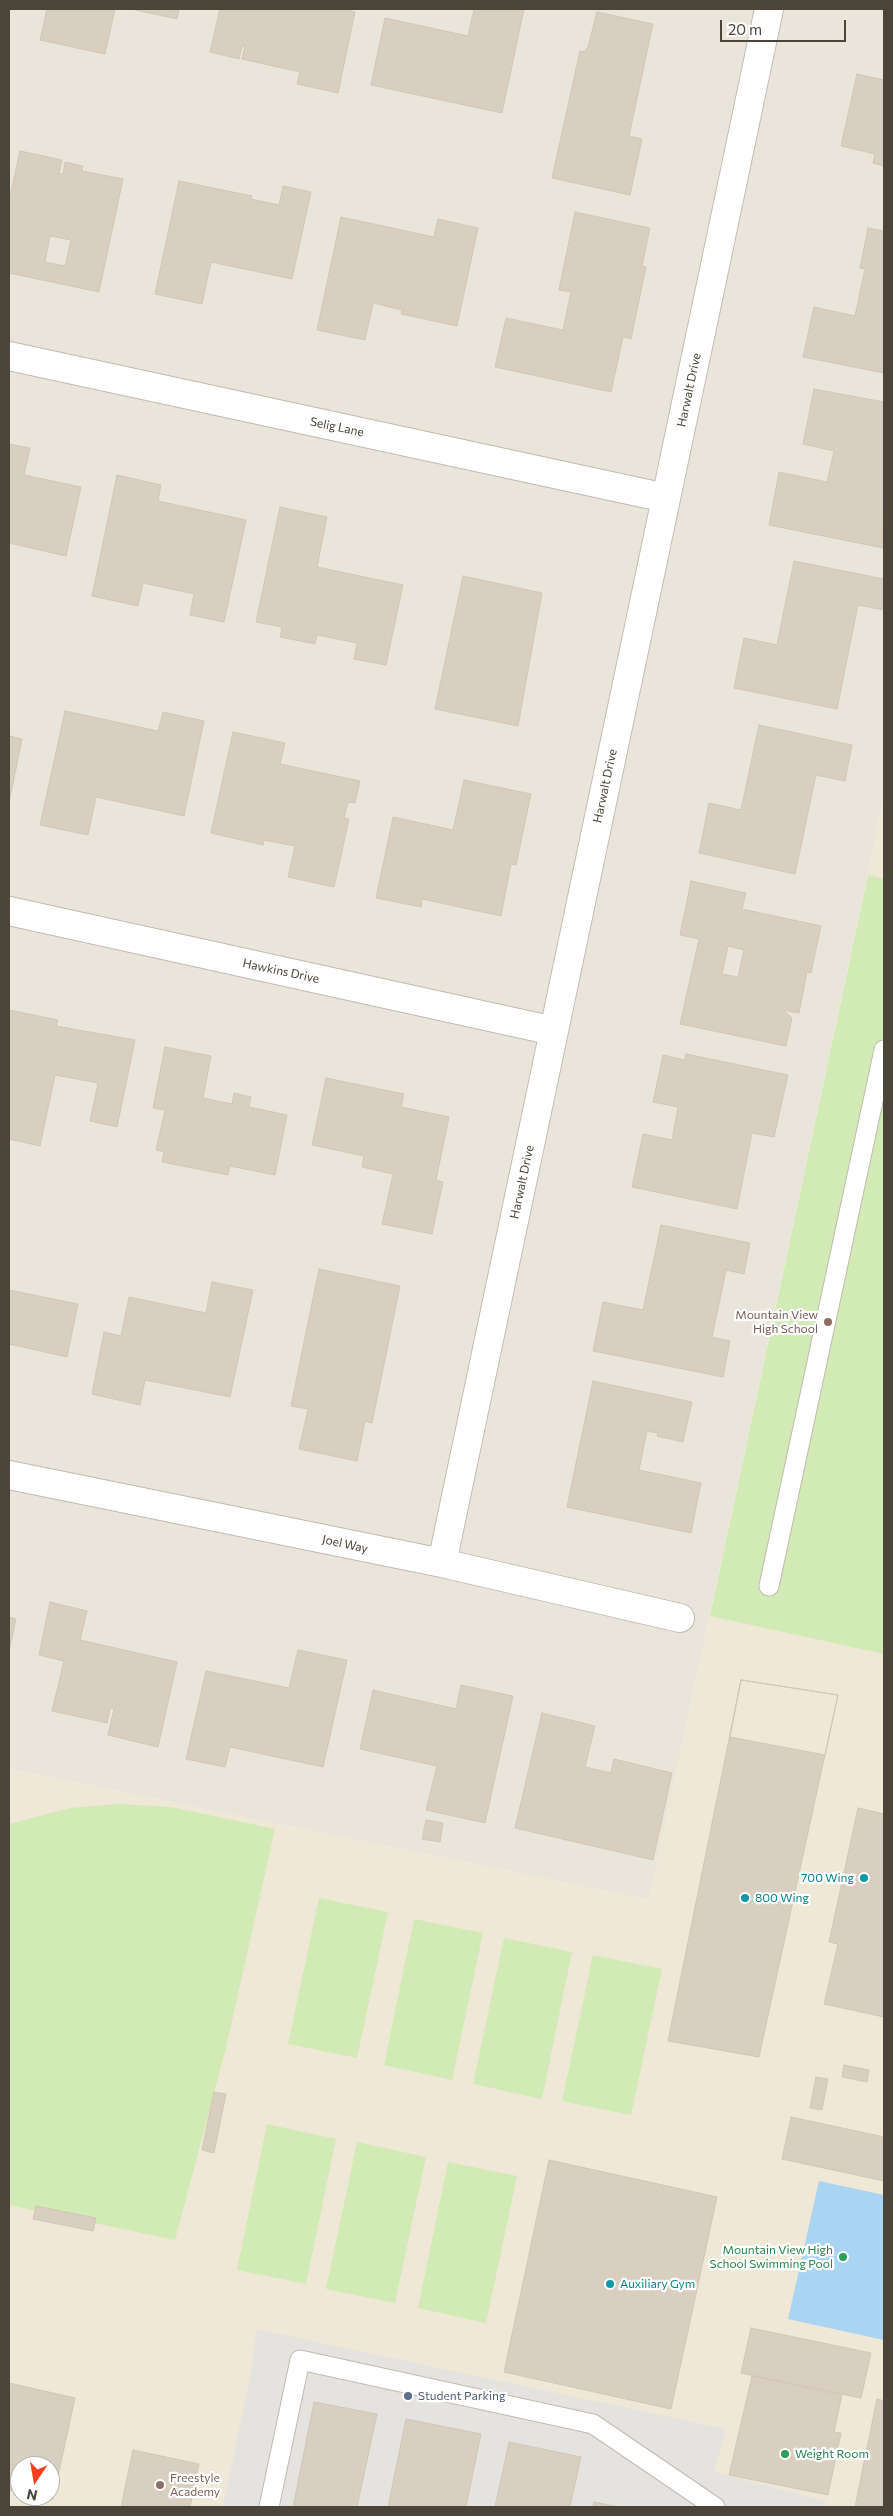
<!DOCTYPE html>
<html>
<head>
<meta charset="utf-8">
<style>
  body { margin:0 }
  #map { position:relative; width:893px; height:2516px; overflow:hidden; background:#f6f3ec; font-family:Commissioner,sans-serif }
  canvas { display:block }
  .frame { position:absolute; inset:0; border:10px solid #4b4439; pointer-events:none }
  .north { position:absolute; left:10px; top:2456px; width:50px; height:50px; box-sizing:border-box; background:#fff; border:1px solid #b7b4b0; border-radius:50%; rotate:192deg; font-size:14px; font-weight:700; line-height:20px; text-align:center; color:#4b4439 }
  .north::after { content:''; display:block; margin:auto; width:18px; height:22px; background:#fc3f1d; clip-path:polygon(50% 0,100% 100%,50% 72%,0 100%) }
  .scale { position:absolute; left:720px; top:20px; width:126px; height:22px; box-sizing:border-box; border:2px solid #4b4439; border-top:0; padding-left:6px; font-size:15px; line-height:18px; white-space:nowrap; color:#4b4439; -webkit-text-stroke:4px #fff; paint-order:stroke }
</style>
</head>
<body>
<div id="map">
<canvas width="893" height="2516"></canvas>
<div class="frame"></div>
<div class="north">N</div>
<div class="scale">20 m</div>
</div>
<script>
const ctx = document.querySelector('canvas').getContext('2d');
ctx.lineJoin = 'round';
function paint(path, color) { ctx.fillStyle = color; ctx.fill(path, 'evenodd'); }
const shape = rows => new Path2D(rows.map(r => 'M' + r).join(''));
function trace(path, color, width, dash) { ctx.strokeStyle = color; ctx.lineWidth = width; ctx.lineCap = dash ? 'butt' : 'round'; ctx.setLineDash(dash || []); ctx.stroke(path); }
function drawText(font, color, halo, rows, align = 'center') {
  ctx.font = font + ' Commissioner,sans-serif'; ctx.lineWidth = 4.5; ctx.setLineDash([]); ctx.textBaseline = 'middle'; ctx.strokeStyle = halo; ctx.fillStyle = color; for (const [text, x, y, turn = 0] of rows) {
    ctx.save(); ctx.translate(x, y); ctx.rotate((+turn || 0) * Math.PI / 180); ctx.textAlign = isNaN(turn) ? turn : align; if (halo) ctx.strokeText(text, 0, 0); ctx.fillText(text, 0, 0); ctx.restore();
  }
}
paint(shape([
  [9,9,884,9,884,797,649,1900,9,1769]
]), '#eae5da');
paint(shape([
  [884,797,884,2507,9,2507,9,1769,649,1900],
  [20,2466,50,2466,50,2496,20,2496]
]), '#efe8d6');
paint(shape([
  [868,875,884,879,884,1654,710,1616],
  [118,1804,171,1807,275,1829,226,2048,175,2240,9,2205,9,1824,70,1808],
  [319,1898,388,1912,357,2058,288,2044],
  [414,1919,483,1933,452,2080,384,2065],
  [504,1938,572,1952,542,2099,473,2084],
  [593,1955,662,1969,631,2115,562,2101],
  [267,2124,336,2139,306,2284,237,2270],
  [357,2142,426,2157,395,2303,326,2289],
  [448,2162,517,2176,486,2323,418,2308]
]), '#d2eab5');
paint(shape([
  [256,2329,726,2429,714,2472,826,2501,825,2507,223,2507,253,2362]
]), '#e5e3e0');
paint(shape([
  [819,2181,884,2195,884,2340,788,2319]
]), '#a9d4f2');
const building = shape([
  [47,9,115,9,105,54,40,40,47,9],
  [131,9,179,9,177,19,131,9],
  [220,9,342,9,355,12,338,93,297,84,300,72,242,59,245,46,242,46,239,59,210,52,220,9],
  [474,9,524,9,502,113,371,85,385,18,468,36,474,9],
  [597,12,653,24,629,136,642,139,630,195,552,178,580,51,584,52,588,47,597,12],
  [857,74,884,80,884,166,873,163,875,154,841,146,857,74],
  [20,151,62,160,59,173,63,174,65,162,83,166,82,171,123,179,99,292,9,273,9,201,20,151],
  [50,236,71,240,65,266,45,262,50,236],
  [179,181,252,196,251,199,279,205,283,186,311,192,292,279,211,262,202,304,155,294,179,181],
  [575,212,650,228,642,266,646,267,631,339,623,337,611,392,495,367,506,318,563,330,571,292,559,290,575,212],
  [341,217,434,237,438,219,478,228,457,326,401,314,402,310,373,303,365,340,317,330,341,217],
  [868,228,884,231,884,373,803,357,814,307,855,316,865,269,860,268,868,228],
  [814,389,884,402,883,548,769,525,779,472,827,482,834,451,803,444,814,389],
  [9,444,30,448,24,475,81,487,66,556,9,543,9,444],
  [117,475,161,485,158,501,246,520,224,622,190,615,194,594,143,583,138,606,92,596,117,475],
  [280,507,327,517,317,567,403,585,386,665,354,659,357,643,317,635,315,644,280,637,282,627,256,622,280,507],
  [794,561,884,579,884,610,858,605,837,709,734,688,744,638,777,645,794,561],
  [463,576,542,593,518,726,435,709,463,576],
  [65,711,158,731,163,712,204,721,184,816,96,797,88,835,40,825,65,711],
  [759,725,852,745,845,781,816,775,795,874,699,853,709,803,741,810,759,725],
  [233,732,285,743,280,764,360,781,355,803,348,802,344,818,349,819,334,887,288,877,295,846,264,840,263,845,211,833,233,732],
  [9,736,22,739,9,803,9,736],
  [464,780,531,794,516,865,511,864,501,916,422,899,421,907,376,898,393,817,453,830,464,780],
  [691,881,746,893,742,909,821,926,811,973,807,972,799,1013,783,1010,792,1018,786,1046,680,1024,699,939,680,935,691,881],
  [728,946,744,950,738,977,722,974,728,946],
  [9,1010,58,1020,56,1026,135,1040,117,1127,90,1121,98,1083,55,1075,40,1146,9,1139,9,1010],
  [165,1047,211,1056,203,1098,232,1104,234,1093,251,1097,249,1107,287,1115,275,1175,230,1166,228,1175,162,1162,164,1152,156,1150,165,1110,153,1108,165,1047],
  [686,1054,788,1075,774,1137,752,1133,737,1209,632,1187,643,1134,672,1140,678,1107,653,1102,663,1055,685,1060,686,1054],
  [326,1078,404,1094,401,1107,449,1117,436,1180,443,1182,432,1234,382,1224,393,1174,362,1167,364,1156,312,1145,326,1078],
  [661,1225,750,1243,744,1274,726,1270,712,1337,730,1341,723,1377,593,1351,603,1302,643,1310,661,1225],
  [319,1269,400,1286,372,1423,365,1421,357,1461,299,1449,308,1409,291,1406,319,1269],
  [212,1282,253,1290,230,1397,145,1380,140,1405,92,1394,104,1332,121,1336,129,1297,206,1313,212,1282],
  [9,1290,78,1304,67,1357,9,1344,9,1290],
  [593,1381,692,1402,683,1442,657,1436,658,1433,647,1431,639,1470,701,1483,691,1533,567,1507,593,1381],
  [50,1602,87,1611,80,1640,177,1662,158,1747,108,1735,114,1709,110,1708,107,1723,52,1711,64,1661,39,1655,50,1602],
  [9,1617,16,1619,9,1651,9,1617],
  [298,1650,347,1660,323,1767,230,1747,225,1767,186,1759,206,1671,289,1688,298,1650],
  [741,1680,838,1695,759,2057,668,2041,741,1680],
  [741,1680,838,1695,825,1755,730,1737,741,1680],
  [461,1685,513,1696,485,1823,426,1810,437,1766,360,1749,373,1690,456,1709,461,1685],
  [542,1713,595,1726,585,1767,611,1773,614,1759,672,1773,653,1860,515,1828,542,1713],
  [858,1808,884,1814,884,2017,824,2004,838,1944,829,1942,858,1808],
  [426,1820,443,1823,440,1842,422,1839,426,1820],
  [844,2065,869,2070,867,2082,842,2077,844,2065],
  [816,2077,828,2079,822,2110,810,2108,816,2077],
  [214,2092,226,2094,214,2153,202,2150,214,2092],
  [791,2117,884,2137,884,2181,782,2159,791,2117],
  [549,2160,717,2197,671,2409,504,2372,549,2160],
  [36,2206,96,2218,93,2231,33,2219,36,2206],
  [751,2328,871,2353,861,2398,741,2373,751,2328],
  [752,2376,842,2395,834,2432,841,2433,828,2495,729,2475,752,2376],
  [9,2383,75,2398,53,2499,38,2496,50,2496,50,2466,20,2466,20,2492,9,2490,9,2383],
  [877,2399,884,2401,884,2507,855,2507,877,2399],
  [314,2402,377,2414,357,2507,293,2507,314,2402],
  [406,2419,481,2434,466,2507,388,2507,406,2419],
  [509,2442,581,2457,570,2507,495,2507,509,2442],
  [133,2450,199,2464,190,2507,121,2507,133,2450],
  [594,2502,619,2507,593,2507,594,2502]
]);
paint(building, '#d8cfc1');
trace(building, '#d3c7b4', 1);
const service = shape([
  [769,1586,884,1050],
  [269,2507,300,2360,593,2424,715,2507]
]);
const minor = shape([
  [9,356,666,498],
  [9,911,554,1031],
  [9,1475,442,1563,680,1618],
  [442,1563,769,9]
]);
trace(service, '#c2bbae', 21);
trace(minor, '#c2bbae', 30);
trace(service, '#fff', 19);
trace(minor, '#fff', 28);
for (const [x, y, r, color] of [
  [828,1322,5,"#8d6e63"],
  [864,1878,5,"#0f9aa8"],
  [745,1898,5,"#0f9aa8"],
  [843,2257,5,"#2e9e5b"],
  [610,2284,5,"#0f9aa8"],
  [408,2396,5,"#5c6f8a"],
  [785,2454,5,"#2e9e5b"],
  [160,2485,5,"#8d6e63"]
]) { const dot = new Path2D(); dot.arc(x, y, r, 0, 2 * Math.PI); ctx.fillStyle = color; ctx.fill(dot); trace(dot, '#fff', 2); }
drawText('12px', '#4b4439', '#fff', [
  ["Harwalt Drive",689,390,-78],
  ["Selig Lane",337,427,12],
  ["Harwalt Drive",605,786,-78],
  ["Hawkins Drive",281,971,12],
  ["Harwalt Drive",522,1182,-78],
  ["Joel Way",345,1544,12]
]);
drawText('12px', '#785e54', '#fff', [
  ["Mountain View",818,1315],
  ["High School",818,1329],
  ["Freestyle",170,2478,"left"],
  ["Academy",170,2492,"left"]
], 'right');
drawText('12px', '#0d838f', '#fff', [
  ["700 Wing",854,1878,"right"],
  ["800 Wing",755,1898],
  ["Auxiliary Gym",620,2284]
], 'left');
drawText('12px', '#27864d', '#fff', [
  ["Mountain View High",833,2250],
  ["School Swimming Pool",833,2264],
  ["Weight Room",795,2454,"left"]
], 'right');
drawText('12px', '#4e5e75', '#fff', [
  ["Student Parking",418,2396]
], 'left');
</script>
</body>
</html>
